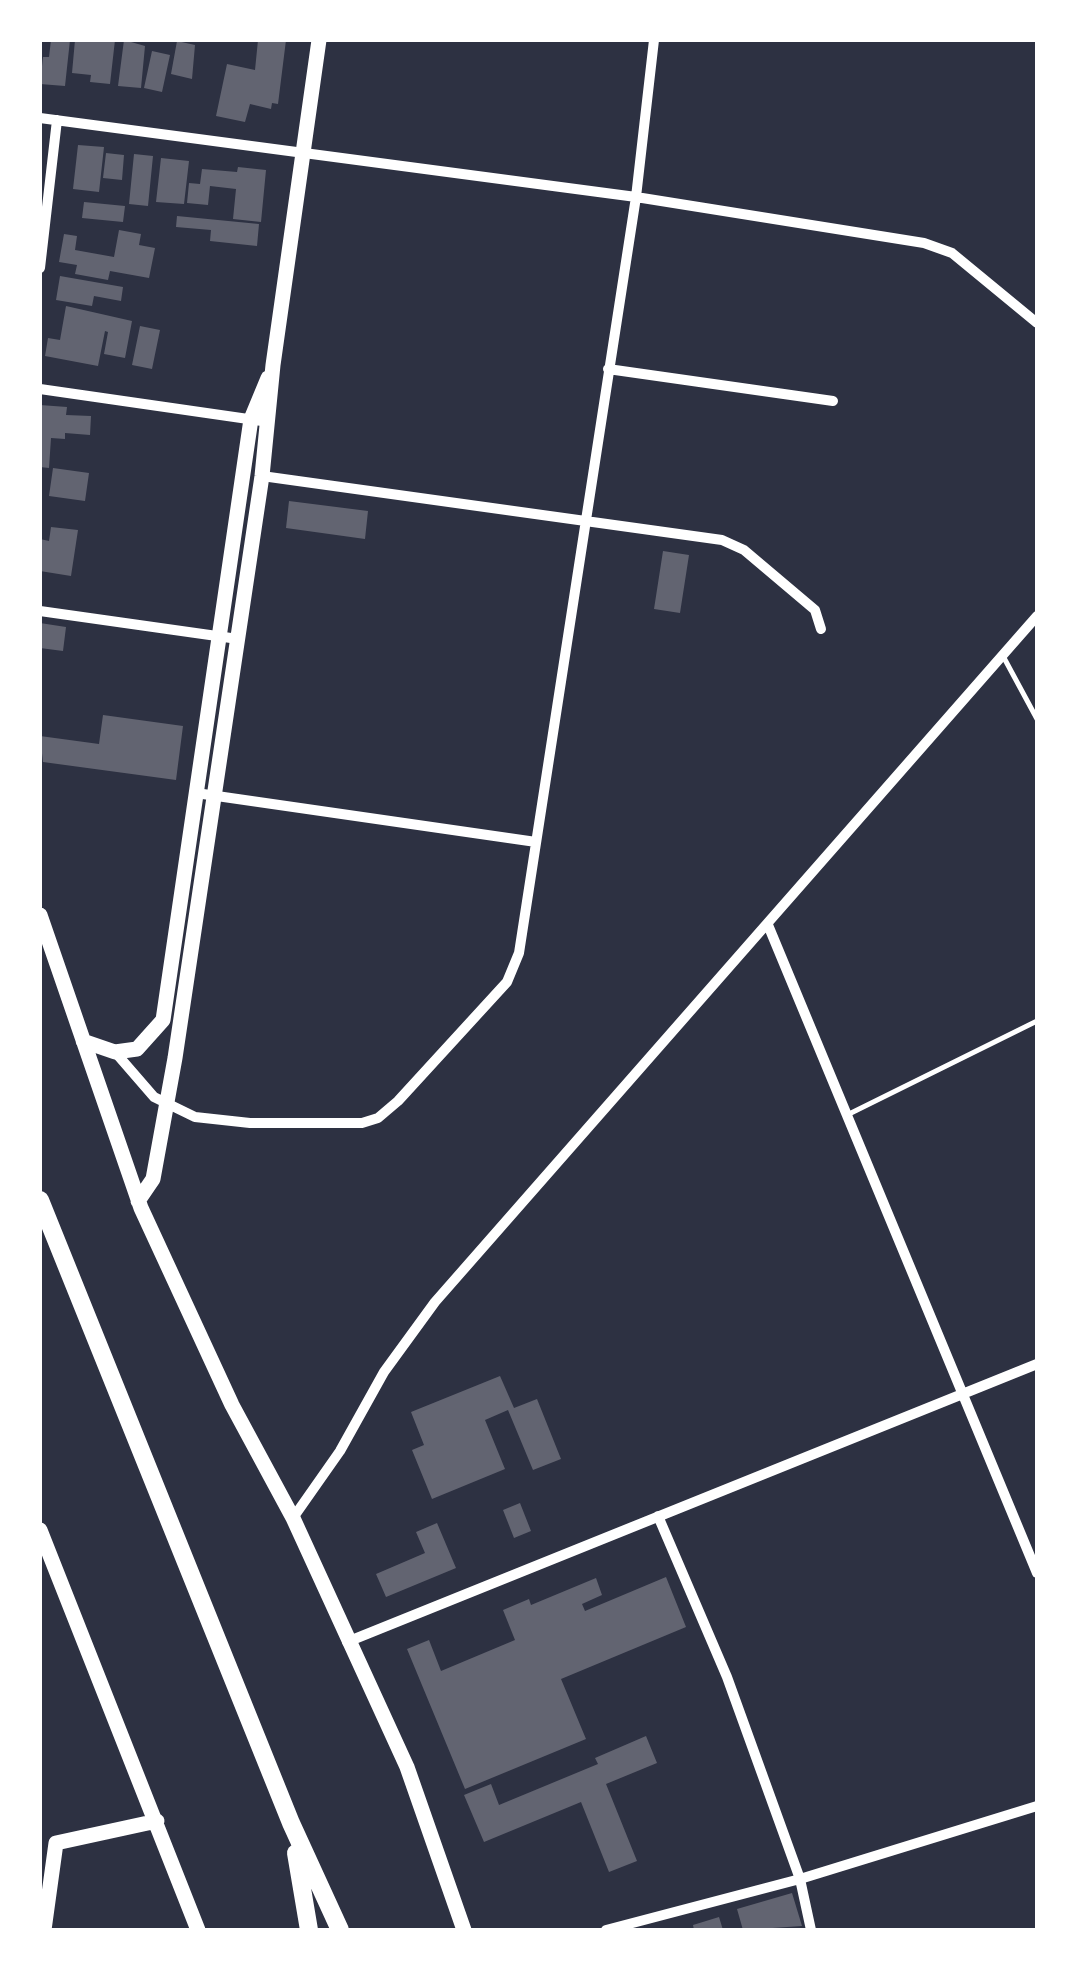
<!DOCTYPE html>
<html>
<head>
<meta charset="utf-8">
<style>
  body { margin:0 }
  #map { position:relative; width:1077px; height:1970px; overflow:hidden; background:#2d3142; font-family:Karla,sans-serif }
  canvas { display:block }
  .frame { position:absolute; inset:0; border:42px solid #fff; pointer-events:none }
</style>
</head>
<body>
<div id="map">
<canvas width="1077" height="1970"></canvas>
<div class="frame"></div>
</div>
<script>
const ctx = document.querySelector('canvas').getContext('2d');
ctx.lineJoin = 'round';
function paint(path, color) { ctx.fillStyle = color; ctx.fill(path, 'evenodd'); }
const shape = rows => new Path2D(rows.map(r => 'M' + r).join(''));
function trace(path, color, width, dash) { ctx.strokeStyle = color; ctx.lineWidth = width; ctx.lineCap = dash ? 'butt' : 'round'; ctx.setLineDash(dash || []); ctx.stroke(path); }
paint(shape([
  [51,40,70,40,65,86,40,84,43,57,49,57],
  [75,40,115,40,110,84,90,82,91,75,72,73],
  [124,40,145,46,141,88,118,86],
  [258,40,286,40,278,104,272,103,271,109,250,104,245,122,216,116,227,64,255,70],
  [177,41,195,45,192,79,171,74],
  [152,51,170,55,162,92,144,88],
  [78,145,104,147,99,192,73,189],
  [106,153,124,155,122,180,103,178],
  [134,154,153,156,148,206,129,204],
  [161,158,189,161,184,204,156,202],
  [238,167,266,170,261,222,233,219,236,189,210,186,208,205,187,203,189,183,200,184,202,169,237,172],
  [84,202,125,206,123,222,82,218],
  [177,216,259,224,257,246,210,241,211,230,176,227],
  [119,230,141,234,139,245,155,248,149,278,110,271,108,280,75,274,77,265,59,262,64,234,77,236,75,250,114,257],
  [60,276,123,287,121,301,94,296,92,306,56,300],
  [66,306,132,321,125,358,104,354,108,332,105,331,98,366,45,356,48,338,60,340],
  [140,326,160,330,152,369,132,365],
  [40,405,67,407,66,415,91,416,90,435,65,433,65,439,51,438,49,468,40,467],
  [53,468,89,473,85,501,49,496],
  [289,501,368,511,365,539,286,528],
  [51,527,78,530,71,576,40,571,40,539,49,541],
  [663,551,689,555,680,613,654,609],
  [40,623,66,627,63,651,40,648],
  [103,715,183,726,176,780,43,762,40,736,99,744],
  [500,1376,514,1408,537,1399,561,1459,533,1470,508,1410,485,1420,505,1469,432,1499,412,1450,424,1445,411,1412],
  [520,1503,531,1531,514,1538,503,1510],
  [437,1523,456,1568,386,1597,376,1574,425,1553,416,1532],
  [666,1577,686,1627,561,1679,586,1739,465,1789,407,1649,429,1640,441,1671,515,1640,503,1610,529,1599,531,1605,596,1578,602,1595,582,1604,585,1611],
  [646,1736,657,1763,606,1784,637,1861,609,1872,581,1802,484,1842,464,1795,491,1784,499,1805,598,1764,595,1758],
  [792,1893,802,1926,743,1930,737,1909],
  [719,1917,723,1930,694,1930,693,1925]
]), '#626471');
trace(shape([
  [1003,656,1037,719],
  [847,1115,1037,1021]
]), '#fff', 5);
trace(shape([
  [40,118,636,197,924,243,952,253,1037,323],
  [40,268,57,120],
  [608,369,833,401],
  [40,389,269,422],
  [262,476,722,540,744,550,815,610,821,629],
  [40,611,238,639],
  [196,793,536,842],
  [768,925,1037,1573],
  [115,1052,154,1097,195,1117,250,1123,362,1123,378,1118,398,1101,507,982,519,953,636,197,654,40],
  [658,1516,727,1677,800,1879,811,1930],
  [293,1518,340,1451,384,1372,435,1302,1037,616],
  [347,1642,1037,1364],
  [606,1930,800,1879,1037,1806]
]), '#fff', 10);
trace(shape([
  [40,915,141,1208,232,1405,293,1518,407,1767,464,1930],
  [83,1041,115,1052,137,1049,163,1020,251,419,268,378],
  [138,1201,153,1179,175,1058,262,476,273,365,319,40],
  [40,1530,198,1930],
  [44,1930,56,1843,157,1821]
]), '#fff', 15);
trace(shape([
  [40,1200,291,1823,340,1930],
  [296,1853,309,1930]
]), '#fff', 18);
</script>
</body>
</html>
